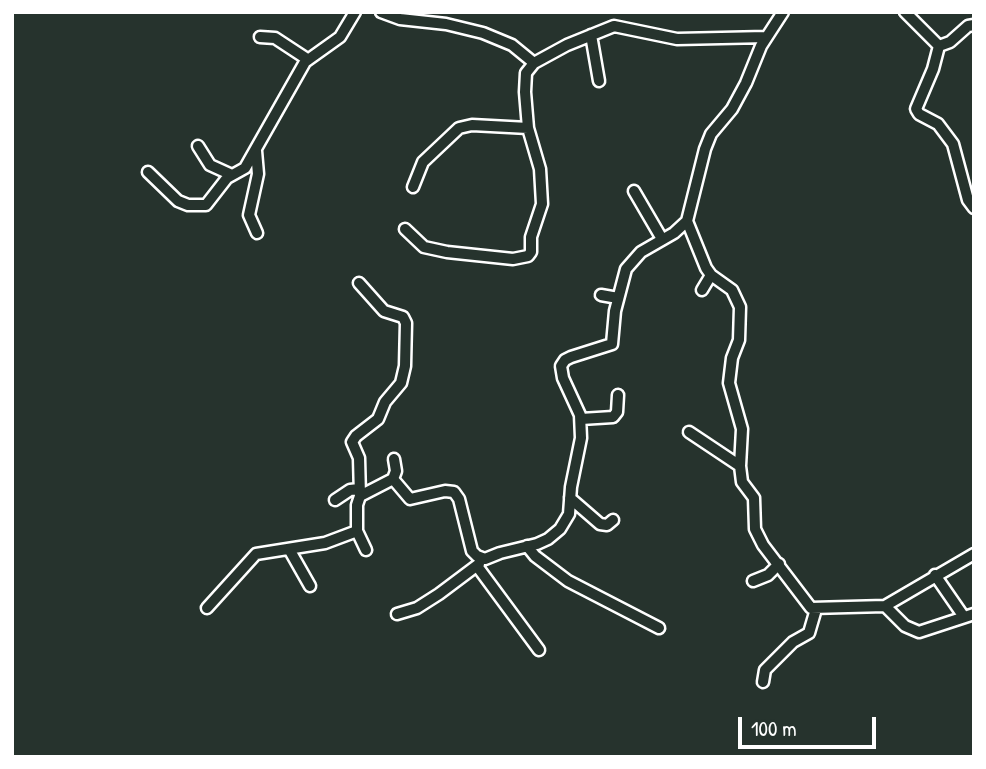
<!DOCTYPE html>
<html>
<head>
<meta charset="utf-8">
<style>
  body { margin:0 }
  #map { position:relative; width:986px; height:769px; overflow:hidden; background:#26332d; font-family:"Patrick Hand",sans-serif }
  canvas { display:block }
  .frame { position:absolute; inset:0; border:14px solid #fff; pointer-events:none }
  .scale { position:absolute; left:738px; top:717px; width:138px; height:32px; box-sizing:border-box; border:4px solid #fff; border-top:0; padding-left:9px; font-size:21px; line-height:24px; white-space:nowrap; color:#fff; -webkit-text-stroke:5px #26332d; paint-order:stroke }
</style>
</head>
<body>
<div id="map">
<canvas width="986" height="769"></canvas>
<div class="frame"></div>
<div class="scale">100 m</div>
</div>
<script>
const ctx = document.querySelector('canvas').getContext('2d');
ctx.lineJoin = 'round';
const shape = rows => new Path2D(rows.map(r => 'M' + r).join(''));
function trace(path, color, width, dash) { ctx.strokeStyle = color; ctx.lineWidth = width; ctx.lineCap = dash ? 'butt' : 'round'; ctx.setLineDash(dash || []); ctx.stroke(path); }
const minor = shape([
  [381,12,400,19,446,24,483,33,512,45,534,63,567,45,614,26,677,39,766,37],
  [905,12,939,46,933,69,916,109,919,114,938,124,953,144,968,200,974,208],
  [591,35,599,81],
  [260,37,275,38,307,59],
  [939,46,950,42,968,26,974,25],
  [198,146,210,165,232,175],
  [256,151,258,174,249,215,257,233],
  [148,172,178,201,188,205,206,205,227,178,245,168,305,62,340,37,355,12],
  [413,187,423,162,459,128,472,125,528,128],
  [634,191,662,239],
  [687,221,706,268,711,275,732,290,740,307,739,340,732,358,729,383,742,429,740,466,742,482,754,498,755,529,763,545,811,608,885,606,905,626,919,632,974,614],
  [405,229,424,247,447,252,513,259,528,256,531,252,531,237,542,204,540,169,528,128,525,92,526,73,534,63],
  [359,283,384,311,403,317,406,323,405,366,401,383,385,402,378,419,356,436,352,442,359,458,360,496],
  [702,290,711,275],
  [601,295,618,298],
  [581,419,613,417,617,412,618,395],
  [689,432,740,466],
  [393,479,396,471,394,459],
  [570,498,600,524,607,525,613,520],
  [335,500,350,490,359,489],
  [357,531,366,550],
  [527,546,535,556,568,581,659,628],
  [289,549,310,586],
  [477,566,539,650],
  [935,575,964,617],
  [753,581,768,575,779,564],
  [885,606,974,554],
  [207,608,256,554,325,543,357,531,357,505,360,496,393,479,410,499,445,491,454,492,459,499,472,551,477,556,485,559,500,553,537,544,548,539,560,529,569,514,571,487,581,438,580,415,563,378,561,366,565,360,571,357,612,344,615,311,626,269,641,252,674,233,687,221,705,149,711,134,732,109,746,83,761,46,783,12],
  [397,614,417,608,439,594,479,564],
  [763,682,765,670,793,642,809,633,816,609]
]);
trace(minor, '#fff', 15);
trace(minor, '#26332d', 10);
</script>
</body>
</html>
